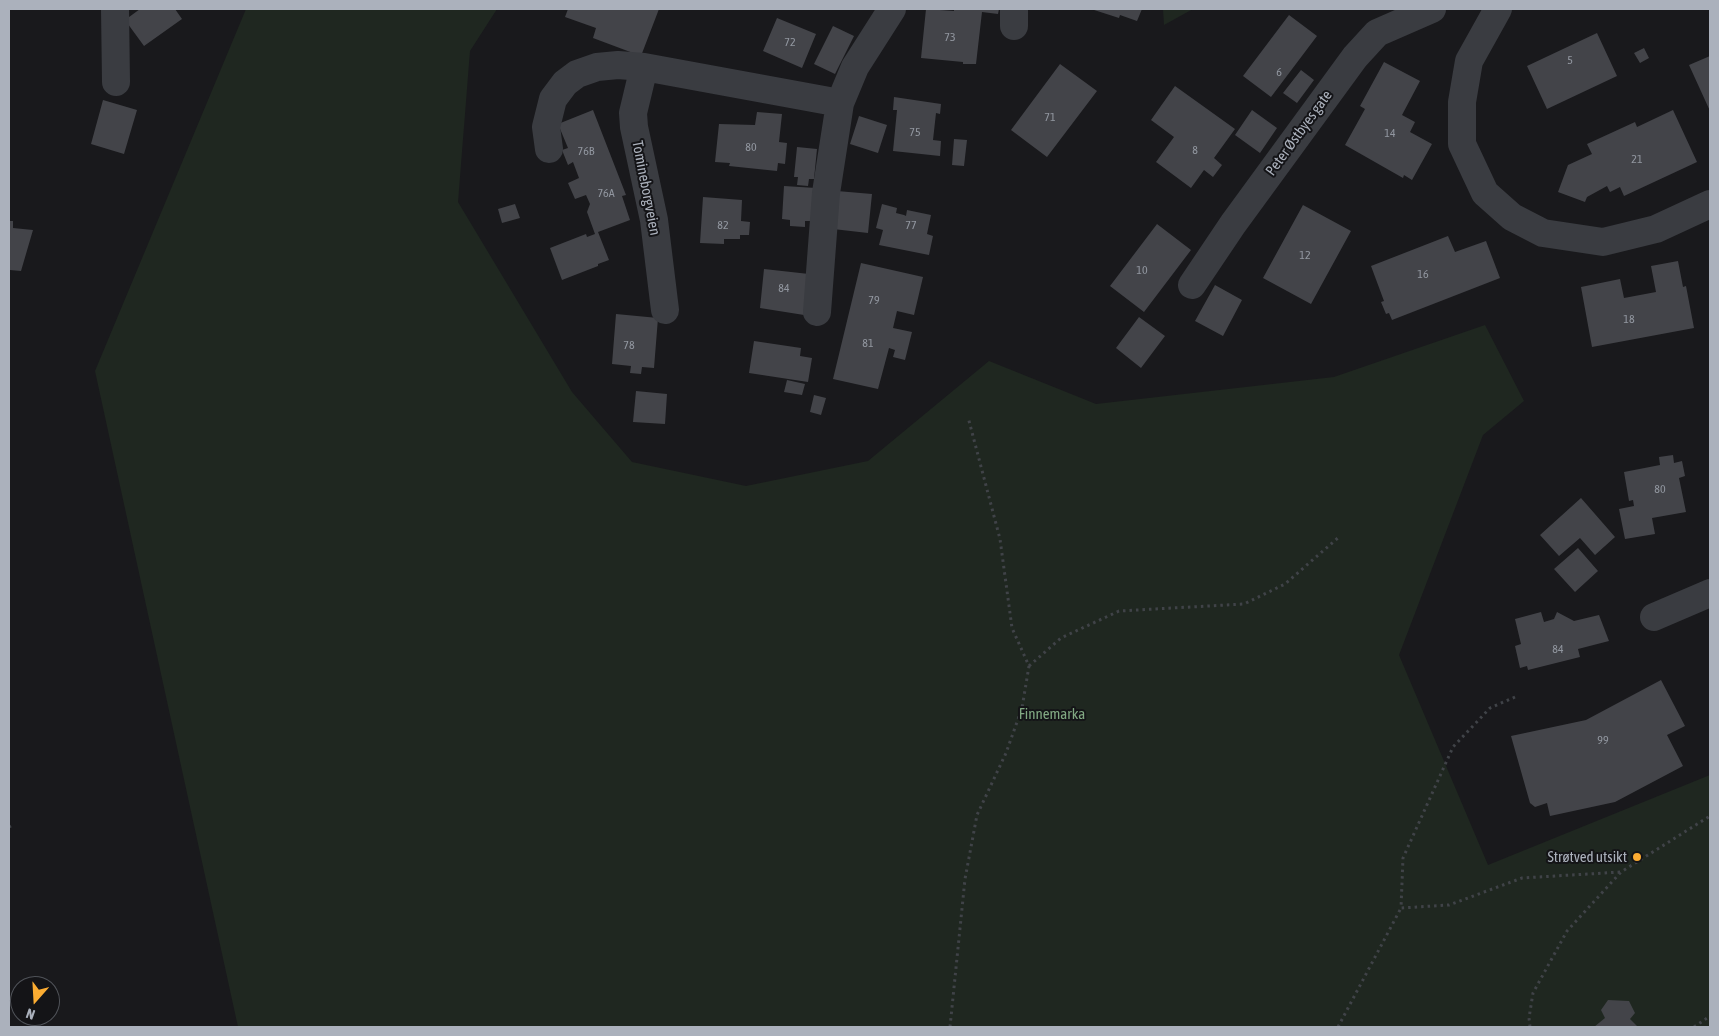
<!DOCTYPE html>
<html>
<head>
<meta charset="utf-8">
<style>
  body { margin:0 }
  #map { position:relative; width:1719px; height:1036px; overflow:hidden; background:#19191c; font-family:"Asap Condensed",sans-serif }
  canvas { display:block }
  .frame { position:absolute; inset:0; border:10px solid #abb1bc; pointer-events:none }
  .north { position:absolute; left:10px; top:976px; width:50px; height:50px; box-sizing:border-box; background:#141417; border:1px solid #505359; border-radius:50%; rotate:199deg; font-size:14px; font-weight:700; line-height:20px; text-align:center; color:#abb1bc }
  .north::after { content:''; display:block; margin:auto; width:18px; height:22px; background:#fbac32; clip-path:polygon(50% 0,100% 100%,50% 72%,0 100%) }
</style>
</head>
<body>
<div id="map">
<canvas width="1719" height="1036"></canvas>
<div class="frame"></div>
<div class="north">N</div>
</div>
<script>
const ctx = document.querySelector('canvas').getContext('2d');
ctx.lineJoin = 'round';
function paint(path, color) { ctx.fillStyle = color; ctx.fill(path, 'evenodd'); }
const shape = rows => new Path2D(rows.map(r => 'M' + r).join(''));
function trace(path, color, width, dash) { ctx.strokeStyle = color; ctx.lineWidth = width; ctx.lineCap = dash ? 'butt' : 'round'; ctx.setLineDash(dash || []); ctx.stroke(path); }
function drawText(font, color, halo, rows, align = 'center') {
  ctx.font = font + ' "Asap Condensed",sans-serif'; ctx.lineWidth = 4; ctx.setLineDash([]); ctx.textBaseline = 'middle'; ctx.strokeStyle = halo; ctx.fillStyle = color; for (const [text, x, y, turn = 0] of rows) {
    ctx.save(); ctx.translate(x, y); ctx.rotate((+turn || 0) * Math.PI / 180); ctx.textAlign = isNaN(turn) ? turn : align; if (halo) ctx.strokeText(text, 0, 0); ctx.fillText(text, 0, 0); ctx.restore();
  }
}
paint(shape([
  [246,9,497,9,470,51,458,202,572,392,632,462,746,486,868,461,989,361,1096,404,1334,377,1485,325,1524,401,1483,435,1399,655,1488,865,1710,775,1710,1027,238,1027,95,371],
  [1163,9,1193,9,1164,25]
]), '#1f2720');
paint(shape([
  [140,9,175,9,182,19,144,46,125,20],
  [568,9,659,9,641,56,593,38,596,28,565,17],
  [926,9,954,11,954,9,999,9,998,14,982,12,976,64,963,64,963,62,921,58],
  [1091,9,1142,9,1137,21,1120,15,1119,18],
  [1289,15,1317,36,1271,97,1243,76],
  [777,18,816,34,802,68,763,51],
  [833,26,854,36,835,74,814,64],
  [1597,33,1617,76,1547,109,1527,66],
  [1644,48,1649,58,1640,63,1634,53],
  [1710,56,1710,111,1689,65],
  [1384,62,1420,81,1402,115,1415,122,1410,132,1432,144,1412,180,1404,175,1403,178,1345,145,1365,109,1360,106],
  [1060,64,1097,91,1047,157,1011,130],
  [1301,70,1314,80,1297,103,1283,93],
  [1175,86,1235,129,1214,158,1222,165,1213,177,1204,170,1191,188,1156,162,1174,137,1151,120],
  [894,97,941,104,940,114,936,113,933,140,941,141,940,156,893,151,897,110,893,110],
  [103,100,137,110,124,154,91,144],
  [593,110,626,195,622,196,630,220,598,232,609,260,598,264,598,266,562,280,550,248,586,234,587,237,595,234,587,212,590,204,586,195,575,199,568,183,579,178,573,162,568,165,562,150,568,148,558,124],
  [1252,110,1277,128,1260,153,1235,135],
  [1673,110,1697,162,1624,196,1620,187,1610,192,1607,186,1587,197,1585,202,1558,192,1568,165,1592,154,1587,144,1635,122,1637,127],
  [757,112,782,114,779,142,787,143,785,164,778,163,777,171,729,166,730,163,715,162,719,124,755,125],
  [859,116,887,125,878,153,850,144],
  [954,139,967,140,964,166,952,165],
  [797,147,817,149,814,179,809,179,808,186,797,185,798,177,794,177],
  [784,186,816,188,813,221,805,221,805,227,790,226,790,220,782,219],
  [837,191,872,194,868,233,833,229],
  [703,197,742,200,741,221,750,222,749,235,740,235,740,239,724,239,724,244,700,243],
  [515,204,520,218,502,223,498,209],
  [882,204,897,208,896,213,904,215,906,216,907,210,931,215,927,234,933,236,929,255,879,245,883,230,876,228],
  [1303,205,1351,231,1311,304,1263,278],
  [9,221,13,221,13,228,33,230,21,271,10,270,9,265],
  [1157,224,1191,250,1144,312,1110,286],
  [1448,236,1455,252,1486,241,1500,278,1392,320,1389,313,1386,314,1381,302,1384,301,1371,266],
  [1678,261,1683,287,1686,286,1694,328,1592,347,1581,287,1620,279,1624,298,1656,292,1651,266],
  [861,263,923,277,914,315,897,311,893,328,912,332,905,360,893,357,895,350,889,348,878,389,833,379],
  [764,269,809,274,804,315,760,308],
  [1215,285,1242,300,1223,336,1195,321],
  [616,314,658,318,654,368,642,367,641,374,630,373,631,366,612,364],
  [1139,317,1165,336,1141,368,1116,348],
  [754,341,801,348,800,356,812,358,808,382,749,373],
  [787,380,805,384,802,395,784,392],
  [636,391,667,394,665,424,633,422],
  [814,395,826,398,821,415,810,412],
  [1673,455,1674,463,1682,461,1685,476,1679,478,1686,512,1652,518,1655,534,1625,539,1619,509,1634,506,1633,500,1629,501,1624,472,1660,465,1659,457],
  [1581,498,1615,537,1595,555,1580,538,1559,556,1540,535],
  [1578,548,1598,571,1575,592,1554,569],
  [1541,612,1544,622,1554,619,1557,612,1574,621,1599,615,1609,641,1578,649,1580,657,1528,670,1527,666,1520,668,1515,646,1521,644,1515,619],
  [1661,680,1685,726,1667,735,1683,766,1615,802,1550,816,1547,803,1535,807,1530,803,1511,736,1586,720],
  [1608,1000,1629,1001,1635,1013,1630,1019,1638,1027,1594,1027,1605,1018,1601,1010]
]), '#434449');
trace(shape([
  [1029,666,1061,638,1119,611,1244,604,1285,584,1339,537],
  [1515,697,1490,708,1453,747,1403,858,1401,908,1449,905,1522,878,1621,872],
  [9,827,11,826],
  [950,1027,965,879,977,815,1006,753,1022,708,1029,666,1012,628,1000,539,968,417],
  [1338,1027,1401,908],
  [1530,1027,1529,1018,1533,993,1567,931,1621,872,1710,816],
  [1694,1027,1710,1016]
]), '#404348', 3, [2.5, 4]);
trace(shape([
  [115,9,116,82],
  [1498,9,1469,61,1462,102,1462,144,1485,193,1512,217,1543,233,1603,242,1656,229,1710,204],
  [1014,26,1014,9],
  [644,67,633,113,634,127,654,220,665,310],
  [549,149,546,127,553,99,565,83,577,74,597,67,618,65,644,67,840,103],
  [1192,285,1233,224,1355,57,1377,33,1432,9],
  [817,312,826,193,840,103,855,67,892,9],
  [1654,617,1710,593]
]), '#3a3c41', 28);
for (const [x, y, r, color] of [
  [1637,857,5,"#fbac32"]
]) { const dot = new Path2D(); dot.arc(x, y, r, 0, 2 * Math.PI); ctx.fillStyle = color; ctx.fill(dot); trace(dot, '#141417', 2); }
drawText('12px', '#91969f', null, [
  ["73",950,37],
  ["72",790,42],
  ["5",1570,60],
  ["6",1279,72],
  ["71",1050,117],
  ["75",915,132],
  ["14",1390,133],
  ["80",751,147],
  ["8",1195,150],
  ["76B",586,151],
  ["21",1637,159],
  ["76A",606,193],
  ["82",723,225],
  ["77",911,225],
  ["12",1305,255],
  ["10",1142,270],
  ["16",1423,274],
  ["84",784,288],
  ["79",874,300],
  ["18",1629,319],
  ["81",868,343],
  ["78",629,345],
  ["80",1660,489],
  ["84",1558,649],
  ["99",1603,740]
]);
drawText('15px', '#abb1bc', '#141417', [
  ["Peter Østbyes gate",1299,133,-54],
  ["Tomineborgveien",646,188,79]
]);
drawText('15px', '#81a882', '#141417', [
  ["Finnemarka",1052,714]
]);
drawText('15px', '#abb1bc', '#141417', [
  ["Strøtved utsikt",1627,857]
], 'right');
</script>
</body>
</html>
